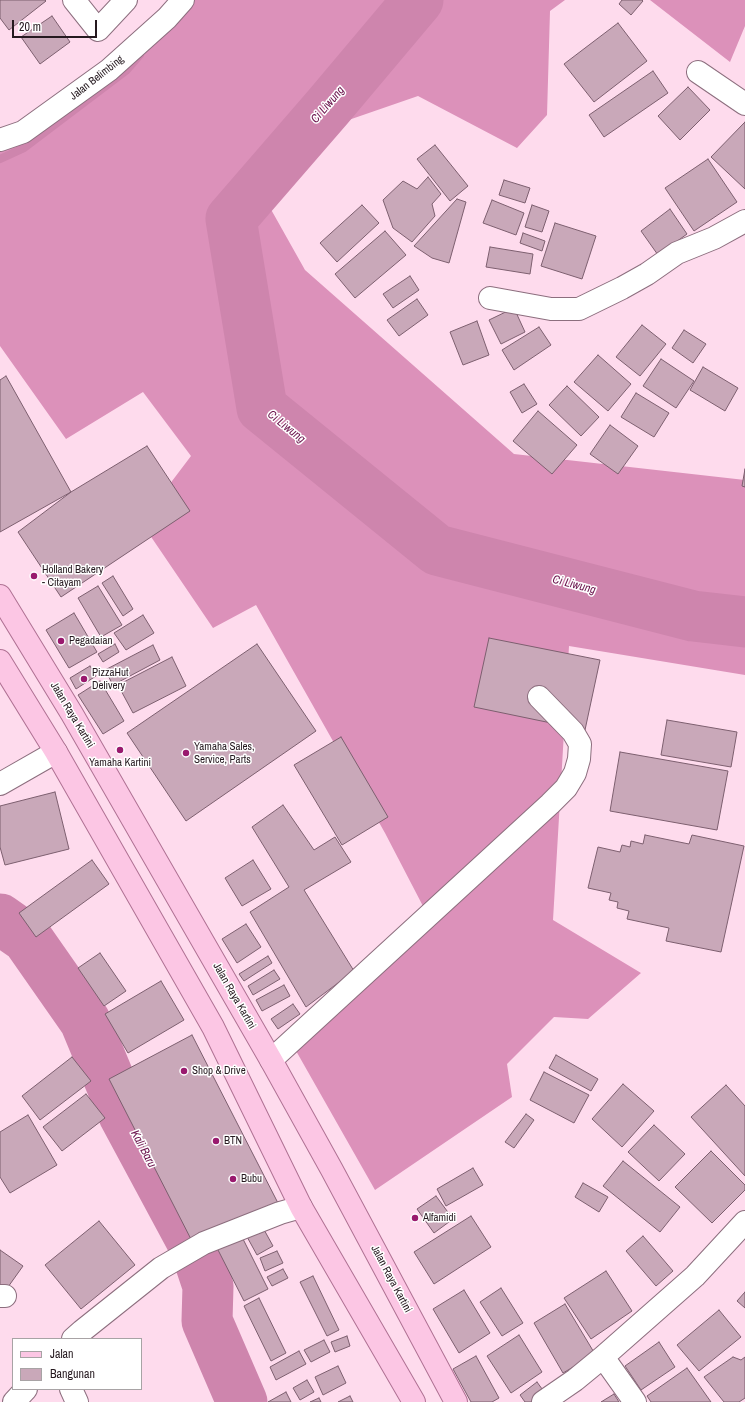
<!DOCTYPE html>
<html>
<head>
<meta charset="utf-8">
<style>
  body { margin:0 }
  #map { position:relative; width:745px; height:1402px; overflow:hidden; background:#fedbed; font-family:"Archivo Narrow",sans-serif }
  canvas { display:block }
  .legend { position:absolute; left:12px; top:1338px; width:130px; height:52px; box-sizing:border-box; background:#fff; border:1px solid #a8a3a5; margin:0; padding:5px 7px; list-style:none; font-size:12px; color:#25191f }
  .legend li { display:flex; align-items:center; gap:8px; height:20px }
  .legend b { width:20px; border:1px solid #a8a3a5 }
  .scale { position:absolute; left:12px; top:20px; width:85px; height:18px; box-sizing:border-box; border:2px solid #25191f; border-top:0; padding-left:5px; font-size:12px; line-height:14px; white-space:nowrap; color:#25191f; -webkit-text-stroke:3px #fff; paint-order:stroke }
</style>
</head>
<body>
<div id="map">
<canvas width="745" height="1402"></canvas>
<ul class="legend">
<li><b style="height:5px;background:#fcc6e4"></b>Jalan</li>
<li><b style="height:11px;background:#c9a8b9"></b>Bangunan</li>
</ul>
<div class="scale">20 m</div>
</div>
<script>
const ctx = document.querySelector('canvas').getContext('2d');
ctx.lineJoin = 'round';
function paint(path, color) { ctx.fillStyle = color; ctx.fill(path, 'evenodd'); }
const shape = rows => new Path2D(rows.map(r => 'M' + r).join(''));
function trace(path, color, width, dash) { ctx.strokeStyle = color; ctx.lineWidth = width; ctx.lineCap = dash ? 'butt' : 'round'; ctx.setLineDash(dash || []); ctx.stroke(path); }
function drawText(font, color, halo, rows, align = 'center') {
  ctx.font = font + ' "Archivo Narrow",sans-serif'; ctx.lineWidth = 3; ctx.setLineDash([]); ctx.textBaseline = 'middle'; ctx.strokeStyle = halo; ctx.fillStyle = color; for (const [text, x, y, turn = 0] of rows) {
    ctx.save(); ctx.translate(x, y); ctx.rotate((+turn || 0) * Math.PI / 180); ctx.textAlign = isNaN(turn) ? turn : align; if (halo) ctx.strokeText(text, 0, 0); ctx.fillText(text, 0, 0); ctx.restore();
  }
}
paint(shape([
  [179,0,565,0,550,11,547,115,517,148,418,96,337,124,264,197,305,270,514,454,745,480,745,675,569,646,553,920,641,973,588,1019,554,1017,507,1064,512,1097,375,1190,291,1042,425,910,385,833,256,605,213,628,141,522,191,456,143,392,66,439,0,346,0,143],
  [650,0,745,0,745,26,730,62]
]), '#dc91ba');
trace(shape([
  [0,159,24,148,127,70,140,55]
]), '#ce85ad', 8);
trace(shape([
  [418,0,328,107,231,219,262,408,437,550,693,616,745,622],
  [0,919,27,938,85,1021,124,1115,195,1247,208,1286,207,1321,242,1402]
]), '#ce85ad', 51);
const building = shape([
  [0,0,45,0,46,1,9,30,0,18,0,0],
  [622,0,642,0,643,1,631,15,619,4,622,0],
  [52,16,70,42,40,64,21,37,52,16],
  [618,23,647,61,594,102,564,64,618,23],
  [653,71,668,93,604,137,589,115,653,71],
  [688,87,710,110,680,140,658,116,688,87],
  [745,122,745,189,711,157,745,122],
  [435,145,468,186,450,201,417,159,435,145],
  [708,159,737,202,694,231,665,188,708,159],
  [428,177,441,194,432,204,435,216,412,242,393,228,383,200,403,181,417,189,428,177],
  [504,180,530,188,525,203,499,195,504,180],
  [457,199,466,202,449,263,432,258,414,246,457,199],
  [492,200,524,213,516,235,483,223,492,200],
  [362,205,379,223,337,262,320,243,362,205],
  [532,205,549,211,542,232,525,227,532,205],
  [670,209,687,234,658,255,641,231,670,209],
  [555,223,596,236,582,279,541,266,555,223],
  [385,231,406,255,355,298,335,274,385,231],
  [523,233,545,241,542,251,520,243,523,233],
  [490,247,533,254,530,274,486,267,490,247],
  [410,276,419,290,393,308,383,294,410,276],
  [417,299,428,315,399,336,387,320,417,299],
  [514,308,525,332,501,344,489,320,514,308],
  [477,321,489,355,463,365,450,332,477,321],
  [642,325,666,344,640,376,616,357,642,325],
  [539,327,551,345,514,370,502,350,539,327],
  [684,330,706,344,693,363,672,348,684,330],
  [598,355,631,384,608,411,574,382,598,355],
  [661,359,694,381,676,408,643,386,661,359],
  [703,367,738,388,725,411,690,390,703,367],
  [6,376,71,492,0,532,0,380,6,376],
  [524,384,537,404,522,413,510,392,524,384],
  [567,386,599,417,581,436,549,405,567,386],
  [636,393,669,413,654,437,621,417,636,393],
  [538,411,577,445,552,474,513,441,538,411],
  [610,425,638,446,618,474,590,454,610,425],
  [147,446,190,511,61,597,18,532,71,492,147,446],
  [745,469,745,487,742,486,745,469],
  [113,576,133,609,123,616,102,583,113,576],
  [98,586,122,625,101,637,78,598,98,586],
  [74,613,97,652,69,668,46,630,74,613],
  [143,615,154,633,126,650,114,633,143,615],
  [489,638,600,660,585,730,474,707,489,638],
  [115,644,119,652,103,662,98,654,115,644],
  [257,644,316,731,186,821,127,733,257,644],
  [153,645,160,660,113,685,105,670,153,645],
  [172,657,186,686,133,713,118,685,172,657],
  [90,666,96,676,76,689,70,678,90,666],
  [100,681,124,721,103,734,78,695,100,681],
  [667,720,737,732,731,767,661,755,667,720],
  [341,737,388,817,342,845,294,765,341,737],
  [620,752,728,771,717,830,610,811,620,752],
  [55,792,69,849,5,865,0,847,0,806,55,792],
  [283,805,314,850,335,837,351,862,304,890,354,971,306,1007,250,912,289,887,252,827,283,805],
  [645,835,689,844,692,835,744,846,721,952,666,941,669,928,627,919,629,911,617,908,618,902,609,900,611,893,588,888,598,847,620,852,622,845,630,847,631,841,643,844,645,835],
  [92,860,109,884,36,937,19,913,92,860],
  [253,860,271,889,242,906,225,878,253,860],
  [246,924,261,947,237,963,222,939,246,924],
  [100,953,126,991,104,1006,78,968,100,953],
  [268,956,272,963,244,981,239,974,268,956],
  [274,970,280,979,253,995,248,986,274,970],
  [161,981,184,1020,128,1053,105,1014,161,981],
  [284,985,290,996,262,1011,256,1000,284,985],
  [293,1004,300,1014,278,1029,271,1019,293,1004],
  [192,1035,279,1205,195,1247,109,1079,192,1035],
  [556,1055,598,1079,591,1091,549,1068,556,1055],
  [72,1057,91,1081,40,1120,22,1096,72,1057],
  [544,1072,589,1095,574,1123,530,1100,544,1072],
  [623,1084,654,1111,622,1147,592,1119,623,1084],
  [726,1085,745,1106,745,1176,691,1117,726,1085],
  [86,1094,105,1118,62,1151,43,1127,86,1094],
  [526,1114,534,1120,514,1148,505,1142,526,1114],
  [28,1115,57,1165,10,1193,0,1177,0,1132,28,1115],
  [654,1125,685,1154,659,1181,628,1152,654,1125],
  [711,1151,745,1185,745,1190,712,1223,675,1187,711,1151],
  [623,1161,680,1207,660,1232,603,1186,623,1161],
  [473,1168,483,1185,446,1206,437,1189,473,1168],
  [583,1183,608,1197,599,1212,575,1197,583,1183],
  [436,1196,453,1219,434,1233,417,1209,436,1196],
  [471,1216,491,1247,434,1284,414,1252,471,1216],
  [99,1221,135,1265,81,1309,45,1265,99,1221],
  [262,1226,273,1246,257,1255,246,1235,262,1226],
  [241,1235,268,1289,244,1301,217,1248,241,1235],
  [643,1236,673,1271,656,1286,626,1251,643,1236],
  [0,1250,23,1266,3,1294,0,1292,0,1250],
  [277,1251,283,1263,265,1271,260,1258,277,1251],
  [283,1269,288,1278,272,1286,267,1277,283,1269],
  [606,1271,632,1311,591,1339,564,1298,606,1271],
  [313,1276,339,1330,327,1336,300,1282,313,1276],
  [501,1288,523,1323,502,1336,480,1302,501,1288],
  [464,1290,490,1333,459,1353,433,1309,464,1290],
  [745,1292,745,1308,737,1301,745,1292],
  [259,1298,286,1353,271,1361,244,1306,259,1298],
  [565,1304,595,1354,563,1373,534,1323,565,1304],
  [719,1310,741,1337,699,1371,677,1345,719,1310],
  [519,1335,542,1372,511,1393,487,1356,519,1335],
  [347,1336,350,1346,335,1352,331,1342,347,1336],
  [324,1340,330,1352,311,1362,304,1350,324,1340],
  [659,1342,675,1367,641,1390,625,1366,659,1342],
  [299,1351,306,1364,276,1380,270,1367,299,1351],
  [476,1356,499,1398,492,1402,471,1402,453,1369,476,1356],
  [733,1357,741,1360,745,1357,745,1398,739,1402,724,1402,704,1377,733,1357],
  [338,1366,346,1383,323,1395,315,1377,338,1366],
  [687,1368,711,1402,651,1402,647,1396,687,1368],
  [307,1380,314,1392,300,1400,293,1388,307,1380],
  [537,1382,545,1393,533,1402,525,1402,520,1395,537,1382],
  [286,1392,291,1402,268,1402,286,1392],
  [614,1394,619,1402,601,1402,614,1394],
  [350,1396,353,1402,338,1402,350,1396],
  [319,1398,321,1402,310,1402,319,1398]
]);
paint(building, '#c9a8b9');
trace(building, '#7d5f6f', 1);
const street = shape([
  [74,0,98,30,126,0],
  [698,72,745,104],
  [0,140,23,132,109,70,167,18,183,0],
  [490,298,551,309,579,309,622,288,647,274,677,253,714,238,745,221],
  [0,784,56,752],
  [271,1060,550,804,566,788,575,773,579,759,580,744,573,732,539,697],
  [0,1296,5,1296],
  [73,1339,82,1331,161,1268,204,1243,280,1213,301,1207],
  [603,1357,635,1402],
  [71,1389,77,1402],
  [14,1402,26,1389],
  [543,1402,575,1380,603,1357,695,1276,745,1222]
]);
const primary = shape([
  [0,596,72,714,271,1060,332,1170,456,1402],
  [0,661,56,752,213,1027,301,1207,414,1402]
]);
trace(street, '#8c6e7e', 24);
trace(primary, '#af7193', 24);
trace(street, '#fff', 22);
trace(primary, '#fcc6e4', 22);
for (const [x, y, r, color] of [
  [34,576,4,"#99196e"],
  [61,641,4,"#99196e"],
  [84,679,4,"#99196e"],
  [120,750,4,"#99196e"],
  [186,753,4,"#99196e"],
  [184,1071,4,"#99196e"],
  [216,1141,4,"#99196e"],
  [233,1179,4,"#99196e"],
  [415,1218,4,"#99196e"]
]) { const dot = new Path2D(); dot.arc(x, y, r, 0, 2 * Math.PI); ctx.fillStyle = color; ctx.fill(dot); trace(dot, '#fff', 1.5); }
drawText('11px', '#25191f', '#fff', [
  ["Jalan Belimbing",97,78,-38],
  ["Jalan Raya Kartini",72,715,59],
  ["Jalan Raya Kartini",234,996,60],
  ["Jalan Raya Kartini",391,1279,62]
]);
drawText('11px', '#25191f', '#fff', [
  ["Holland Bakery",42,570],
  ["- Citayam",42,583],
  ["Pegadaian",69,641],
  ["PizzaHut",92,673],
  ["Delivery",92,686],
  ["Yamaha Sales,",194,747],
  ["Service, Parts",194,760],
  ["Yamaha Kartini",120,763,"center"],
  ["Shop & Drive",192,1071],
  ["BTN",224,1141],
  ["Bubu",241,1179],
  ["Alfamidi",423,1218]
], 'left');
drawText('italic 12px', '#6b144d', '#fff', [
  ["Ci Liwung",328,105,-49],
  ["Ci Liwung",286,427,39],
  ["Ci Liwung",574,585,15],
  ["Kali Baru",143,1149,62]
]);
</script>
</body>
</html>
